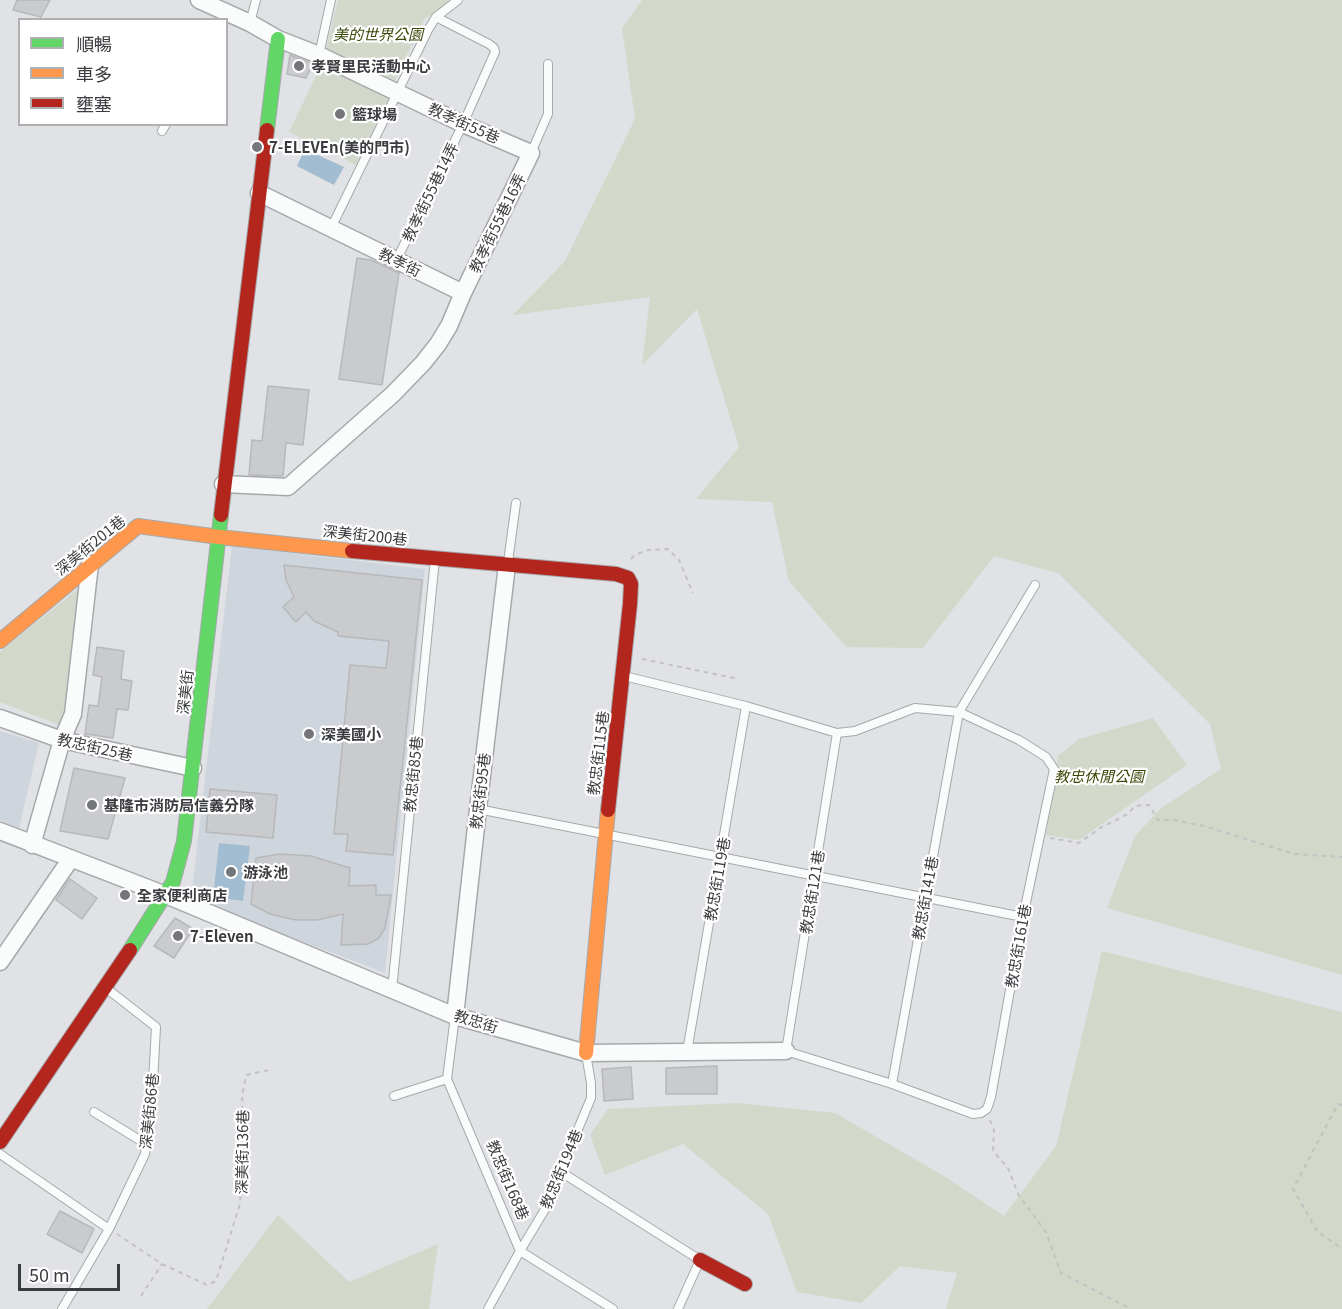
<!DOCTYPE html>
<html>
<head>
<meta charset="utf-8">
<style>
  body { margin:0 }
  #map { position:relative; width:1342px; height:1309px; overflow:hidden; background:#e0e2e5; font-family:Georgia,"Noto Sans TC",serif }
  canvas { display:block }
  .legend { position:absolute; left:18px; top:18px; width:210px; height:108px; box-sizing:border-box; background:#fff; border:2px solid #b0b1b2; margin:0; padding:8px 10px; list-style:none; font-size:18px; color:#3a3c3f }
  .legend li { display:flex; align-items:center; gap:12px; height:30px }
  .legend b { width:30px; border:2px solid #b0b1b2 }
  .scale { position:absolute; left:18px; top:1264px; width:102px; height:27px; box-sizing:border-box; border:3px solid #3a3c3f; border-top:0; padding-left:8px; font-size:18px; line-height:21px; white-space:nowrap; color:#3a3c3f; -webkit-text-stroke:4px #fff; paint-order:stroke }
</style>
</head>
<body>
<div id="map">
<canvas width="1342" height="1309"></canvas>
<ul class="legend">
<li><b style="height:8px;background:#63d668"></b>順暢</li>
<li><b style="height:8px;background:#ff974d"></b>車多</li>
<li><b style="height:8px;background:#b3261e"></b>壅塞</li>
</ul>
<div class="scale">50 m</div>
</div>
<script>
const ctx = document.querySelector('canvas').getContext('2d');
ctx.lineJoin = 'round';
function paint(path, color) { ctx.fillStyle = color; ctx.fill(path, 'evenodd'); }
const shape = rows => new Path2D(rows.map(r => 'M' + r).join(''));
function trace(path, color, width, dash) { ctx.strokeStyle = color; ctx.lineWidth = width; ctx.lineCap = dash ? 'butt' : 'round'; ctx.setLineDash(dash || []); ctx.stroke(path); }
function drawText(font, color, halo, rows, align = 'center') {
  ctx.font = font + ' Georgia,"Noto Sans TC",serif'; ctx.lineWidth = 4.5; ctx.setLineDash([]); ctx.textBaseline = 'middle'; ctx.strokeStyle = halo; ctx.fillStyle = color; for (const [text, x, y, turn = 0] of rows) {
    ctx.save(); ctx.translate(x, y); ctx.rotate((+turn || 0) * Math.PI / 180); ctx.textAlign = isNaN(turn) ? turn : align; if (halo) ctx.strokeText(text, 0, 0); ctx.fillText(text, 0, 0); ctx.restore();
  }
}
paint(shape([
  [232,546,425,569,385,973,191,899],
  [0,731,39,743,19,828,0,820]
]), '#cfd5dc');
paint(shape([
  [338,0,449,0,441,10,424,19,395,80,326,49],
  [642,0,1342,0,1342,975,1107,908,1135,836,1161,808,1221,769,1210,724,1058,573,994,556,923,648,846,647,789,581,772,502,696,499,739,447,697,309,642,365,650,297,513,315,565,261,635,119,622,28],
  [323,62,390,96,356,165,289,132],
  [83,585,62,726,0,702,0,652],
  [1153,718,1187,765,1079,840,1046,835,1058,756,1079,739],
  [1102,951,1342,1012,1342,1309,946,1309,957,1273,900,1266,861,1303,797,1292,768,1214,683,1144,605,1175,590,1135,608,1109,737,1103,835,1113,944,1176,1004,1216,1056,1146],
  [278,1215,349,1282,438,1244,429,1309,207,1309]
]), '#d2d8ca');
paint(shape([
  [305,149,344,167,334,185,297,166],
  [219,843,250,846,243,901,213,897]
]), '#a2bdd1');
const building = shape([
  [17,0,50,0,41,17,13,10,17,0],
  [290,55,313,64,306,78,287,74,290,55],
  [357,258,371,260,399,273,382,385,339,379,357,258],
  [268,386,309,390,303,445,286,443,283,476,249,475,252,440,262,441,268,386],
  [284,565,422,580,393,855,346,851,348,834,334,834,350,665,386,668,389,641,338,636,338,632,314,621,306,612,296,622,283,607,294,597,286,580,284,565],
  [97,647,124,651,121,679,132,681,128,710,117,709,113,738,85,734,89,705,98,706,102,677,93,675,97,647],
  [74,768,125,778,108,839,60,831,74,768],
  [210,789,277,795,273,838,206,832,210,789],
  [280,854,311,856,350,868,349,886,376,885,376,895,391,895,385,928,379,938,368,944,341,945,343,914,317,920,296,920,270,914,251,904,256,858,280,854],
  [70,879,97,898,82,919,56,900,70,879],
  [175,918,193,929,174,958,154,946,175,918],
  [717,1066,717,1094,666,1094,666,1068,717,1066],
  [631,1067,633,1099,604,1101,602,1069,631,1067],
  [60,1211,94,1229,82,1253,47,1234,60,1211]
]);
paint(building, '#cacbce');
trace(building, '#b7b8ba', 1.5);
const lane = shape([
  [250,23,256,0],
  [319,55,331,0],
  [162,131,166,124],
  [531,153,548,114,548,64],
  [331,228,428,30,436,17,458,0],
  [397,259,463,124,495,52,494,48,489,44,436,17],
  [508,562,516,503],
  [624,676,746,706,837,733,855,731,915,708,959,712,1019,740,1046,757,1054,769,1023,917,991,1097,987,1109,981,1113,973,1114,892,1084,786,1051,837,733],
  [478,809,1023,917],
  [392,990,435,559],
  [455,1016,447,1079,520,1251,613,1309],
  [687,1052,746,706],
  [892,1084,959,712,1035,585],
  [394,1096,447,1079],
  [94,1112,146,1144],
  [0,1154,109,1229],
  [561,1172,700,1260,678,1309],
  [62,1309,109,1229,145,1154,153,1083,156,1027,106,988],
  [488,1309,520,1251,544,1211,591,1098,591,1083,586,1054]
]);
const street = shape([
  [199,0,250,23,278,39,319,55,463,124,531,153,463,293,449,326,438,344,423,363,393,394,288,487,223,484],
  [259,193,463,293],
  [0,718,62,740,193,768],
  [0,831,166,895,455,1016,586,1053,786,1051],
  [32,845,62,740,73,714,90,564],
  [0,962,70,860],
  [455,1016,478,809,507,565]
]);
const fast = shape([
  [267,130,278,39],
  [130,950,173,882,184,841,221,515]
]);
const slow = shape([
  [0,641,138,526,219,537,352,551],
  [586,1053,608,810]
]);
const jam = shape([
  [221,515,267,130],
  [352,551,616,574,628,578,631,584,630,604,608,810],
  [0,1142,130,950],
  [700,1260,745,1284]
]);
trace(lane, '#a6a8ab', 10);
trace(street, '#a6a8ab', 19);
trace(fast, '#a6a8ab', 16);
trace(slow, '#a6a8ab', 16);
trace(jam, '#a6a8ab', 16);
trace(shape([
  [631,559,635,555,648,550,668,549,679,560,693,593],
  [642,659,739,679],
  [1050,838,1079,843,1100,828,1128,814,1135,806,1149,805,1158,820,1173,820,1204,826,1294,854,1342,857],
  [1342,1105,1338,1104,1293,1189,1317,1231,1342,1249],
  [990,1120,994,1130,993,1151,1008,1168,1019,1196,1046,1232,1061,1273,1131,1309],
  [117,1234,162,1264,207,1285,216,1281,240,1204,244,1133,242,1096,246,1075,269,1070],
  [141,1296,162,1264]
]), '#c2c2c3', 2, [4.5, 4.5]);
trace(lane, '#fafbfb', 8);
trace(street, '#fafbfb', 16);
trace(fast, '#63d668', 14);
trace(slow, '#ff974d', 14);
trace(jam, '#b3261e', 14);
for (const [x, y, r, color] of [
  [299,66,6,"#747679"],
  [340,114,6,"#747679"],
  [257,147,6,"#747679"],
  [309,734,6,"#747679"],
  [92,805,6,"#747679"],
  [231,872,6,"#747679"],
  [125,895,6,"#747679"],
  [178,936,6,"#747679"]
]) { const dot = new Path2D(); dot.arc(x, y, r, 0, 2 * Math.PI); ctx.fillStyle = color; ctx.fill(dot); trace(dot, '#fff', 2); }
drawText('italic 15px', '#3a4808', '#fff', [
  ["美的世界公園",378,34],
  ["教忠休閒公園",1099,776]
]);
drawText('bold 15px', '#3a3c3f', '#fff', [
  ["孝賢里民活動中心",311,66],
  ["籃球場",352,114],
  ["7-ELEVEn(美的門市)",269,147],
  ["深美國小",321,734],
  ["基隆市消防局信義分隊",104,805],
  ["游泳池",243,872],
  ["全家便利商店",137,895],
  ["7-Eleven",190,936]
], 'left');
drawText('15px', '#3a3c3f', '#fff', [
  ["教孝街55巷",464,123,24],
  ["教孝街55巷14弄",430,192,-64],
  ["教孝街55巷16弄",497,223,-64],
  ["教孝街",400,262,26],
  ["深美街200巷",365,535,6],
  ["深美街201巷",90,545,-39],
  ["深美街",185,692,-84],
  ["教忠街25巷",95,747,13],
  ["教忠街115巷",598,753,-83],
  ["教忠街85巷",413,774,-84],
  ["教忠街95巷",480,791,-83],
  ["教忠街119巷",717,879,-80],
  ["教忠街121巷",812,892,-81],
  ["教忠街141巷",925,898,-80],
  ["教忠街161巷",1018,946,-80],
  ["教忠街",476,1021,17],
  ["深美街86巷",149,1111,-84],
  ["深美街136巷",242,1152,-89],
  ["教忠街194巷",561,1169,-67],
  ["教忠街168巷",508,1180,67]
]);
</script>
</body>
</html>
